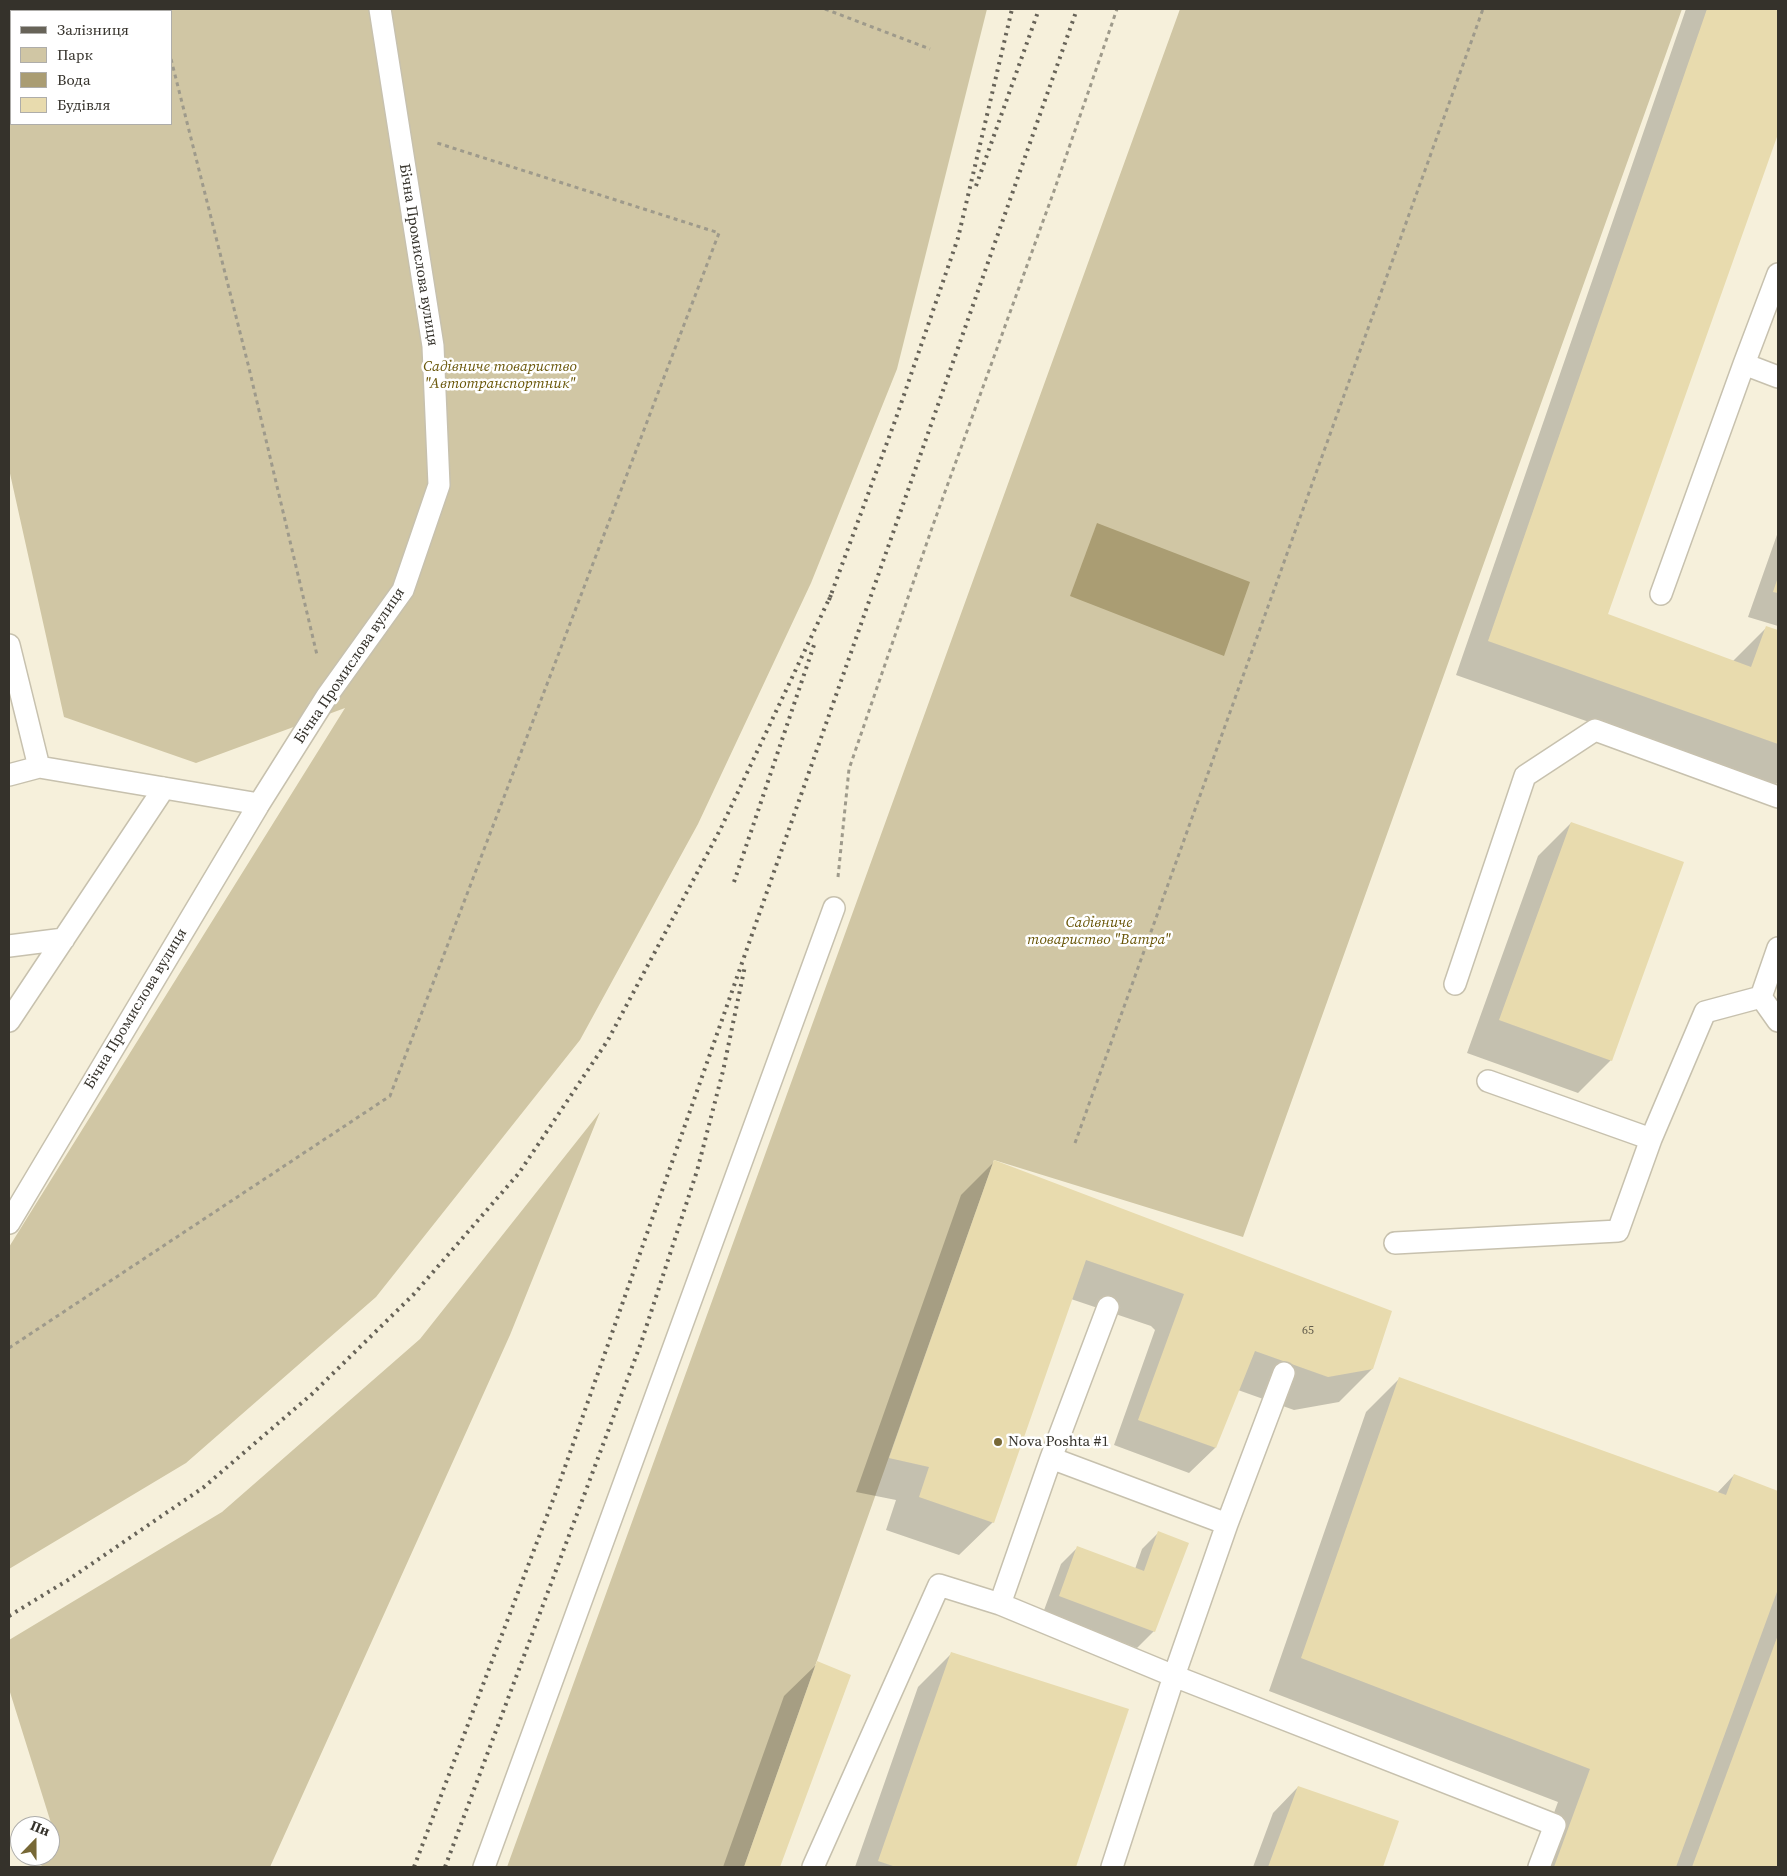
<!DOCTYPE html>
<html>
<head>
<meta charset="utf-8">
<style>
  body { margin:0 }
  #map { position:relative; width:1787px; height:1876px; overflow:hidden; background:#f6f0db; font-family:"Source Serif 4",serif }
  canvas { display:block }
  .frame { position:absolute; inset:0; border:10px solid #35322b; pointer-events:none }
  .legend { position:absolute; left:10px; top:10px; width:162px; height:115px; box-sizing:border-box; background:#fff; border:1px solid #aeadaa; margin:0; padding:6px 9px; list-style:none; font-size:15px; color:#35322b }
  .legend li { display:flex; align-items:center; gap:10px; height:25px }
  .legend b { width:25px; border:1px solid #aeadaa }
  .north { position:absolute; left:10px; top:1816px; width:50px; height:50px; box-sizing:border-box; background:#fff; border:1px solid #aeadaa; border-radius:50%; rotate:22deg; font-size:14px; font-weight:700; line-height:20px; text-align:center; color:#35322b }
  .north::after { content:''; display:block; margin:auto; width:18px; height:22px; background:#776836; clip-path:polygon(50% 0,100% 100%,50% 72%,0 100%) }
</style>
</head>
<body>
<div id="map">
<canvas width="1787" height="1876"></canvas>
<div class="frame"></div>
<ul class="legend">
<li><b style="height:6px;background:#676358"></b>Залізниця</li>
<li><b style="height:14px;background:#d0c6a4"></b>Парк</li>
<li><b style="height:14px;background:#aa9d73"></b>Вода</li>
<li><b style="height:14px;background:#e8dbae"></b>Будівля</li>
</ul>
<div class="north">Пн</div>
</div>
<script>
const ctx = document.querySelector('canvas').getContext('2d');
ctx.lineJoin = 'round';
function paint(path, color) { ctx.fillStyle = color; ctx.fill(path, 'evenodd'); }
const shape = rows => new Path2D(rows.map(r => 'M' + r).join(''));
function trace(path, color, width, dash) { ctx.strokeStyle = color; ctx.lineWidth = width; ctx.lineCap = dash ? 'butt' : 'round'; ctx.setLineDash(dash || []); ctx.stroke(path); }
function drawText(font, color, halo, rows, align = 'center') {
  ctx.font = font + ' "Source Serif 4",serif'; ctx.lineWidth = 5; ctx.setLineDash([]); ctx.textBaseline = 'middle'; ctx.strokeStyle = halo; ctx.fillStyle = color; for (const [text, x, y, turn = 0] of rows) {
    ctx.save(); ctx.translate(x, y); ctx.rotate((+turn || 0) * Math.PI / 180); ctx.textAlign = isNaN(turn) ? turn : align; if (halo) ctx.strokeText(text, 0, 0); ctx.fillText(text, 0, 0); ctx.restore();
  }
}
paint(shape([
  [9,9,987,9,897,369,811,583,698,824,580,1040,376,1297,186,1463,9,1569,9,1247,345,708,196,763,64,717,9,469],
  [11,11,171,11,171,124,11,124],
  [1180,9,1682,9,1243,1237,994,1160,744,1867,507,1867],
  [600,1112,510,1335,270,1867,41,1867,44,1856,50,1856,51,1823,9,1689,9,1640,222,1512,420,1339]
]), '#d0c6a4');
paint(shape([
  [1097,523,1250,582,1224,656,1070,596]
]), '#aa9d73');
paint(shape([
  [9,9,46,9,44,11,11,11,11,19,9,20],
  [1686,9,1778,9,1778,130,1607,615,1733,661,1766,628,1778,632,1778,782,1773,787,1456,675],
  [1778,532,1778,626,1748,617],
  [1571,823,1611,1060,1578,1093,1467,1053,1538,856],
  [994,1162,1372,1369,1339,1402,1294,1410,1238,1390,1215,1448,1189,1473,1114,1445,1155,1330,1151,1326,1071,1299,993,1522,959,1555,886,1530,896,1500,856,1492,961,1195],
  [1399,1379,1717,1493,1734,1475,1778,1492,1778,1867,1534,1867,1558,1802,1269,1691,1366,1412],
  [1159,1532,1154,1631,1137,1648,1043,1613,1061,1564,1078,1547,1135,1569,1142,1549],
  [952,1653,1128,1710,1074,1867,855,1867,918,1687],
  [818,1663,850,1676,779,1867,723,1867,784,1696],
  [1298,1787,1398,1822,1382,1867,1253,1867,1273,1813]
]), '#0003');
paint(shape([
  [1707,9,1778,9,1778,134,1608,614,1751,667,1766,626,1778,630,1778,744,1488,641],
  [1778,577,1778,593,1773,592],
  [1571,822,1684,862,1612,1061,1499,1020],
  [994,1160,1392,1311,1373,1369,1328,1377,1255,1351,1216,1448,1138,1420,1184,1294,1086,1260,994,1523,919,1497,929,1467,889,1458],
  [1399,1377,1726,1495,1734,1474,1778,1491,1778,1589,1676,1867,1554,1867,1590,1769,1301,1658],
  [1158,1531,1189,1543,1155,1632,1059,1596,1077,1546,1144,1571],
  [1778,1635,1778,1867,1692,1867],
  [951,1652,1129,1709,1076,1867,896,1867,878,1861],
  [817,1661,851,1675,780,1867,744,1867],
  [1298,1786,1399,1821,1383,1867,1268,1867]
]), '#e8dbae');
const service = shape([
  [1744,364,1778,377],
  [1661,594,1744,364,1778,274],
  [9,645,39,767],
  [9,775,39,767,259,804],
  [9,946,64,939],
  [1455,984,1525,776,1595,730,1778,797],
  [1761,997,1778,1021],
  [9,1021,164,788],
  [1488,1081,1651,1139,1705,1012,1761,997,1778,948],
  [9,1223,259,804,327,696,403,590,439,485,433,346,380,9],
  [1395,1243,1618,1231,1651,1139],
  [1108,1307,1051,1458,1000,1604,1174,1676,1555,1825,1539,1867],
  [1051,1458,1227,1524],
  [484,1867,834,908],
  [813,1867,939,1585,1000,1604],
  [1112,1867,1174,1676,1227,1524,1284,1373]
]);
trace(service, '#c7c1ae', 24);
trace(shape([
  [159,9,159,11],
  [825,9,930,49],
  [171,59,248,364,317,655],
  [838,877,849,769,933,525,1054,191,1117,9],
  [1075,1143,1483,9],
  [9,1348,390,1096,719,233,434,142]
]), '#9e9a8b', 3, [4, 4]);
trace(service, '#fff', 21);
trace(shape([
  [976,186,1039,9],
  [829,600,895,421,958,238,1012,9],
  [734,882,814,645],
  [9,1616,68,1580,204,1487,312,1394,414,1294,519,1173,608,1040,721,828,831,595],
  [414,1867,559,1484,1077,9],
  [445,1867,641,1343,697,1171,723,1071,745,966]
]), '#676358', 4, [2.5, 5]);
for (const [x, y, r, color] of [
  [998,1442,5,"#776836"]
]) { const dot = new Path2D(); dot.arc(x, y, r, 0, 2 * Math.PI); ctx.fillStyle = color; ctx.fill(dot); trace(dot, '#fff', 2); }
drawText('12px', '#625c4c', null, [
  ["65",1308,1331]
]);
drawText('15px', '#35322b', '#fff', [
  ["Бічна Промислова вулиця",418,255,81],
  ["Бічна Промислова вулиця",350,666,-56],
  ["Бічна Промислова вулиця",136,1009,-59]
]);
drawText('italic 15px', '#695608', '#fff', [
  ["Садівниче товариство",500,367],
  ["\"Автотранспортник\"",500,384],
  ["Садівниче",1099,923],
  ["товариство \"Ватра\"",1099,940]
]);
drawText('15px', '#35322b', '#fff', [
  ["Nova Poshta #1",1008,1442]
], 'left');
</script>
</body>
</html>
